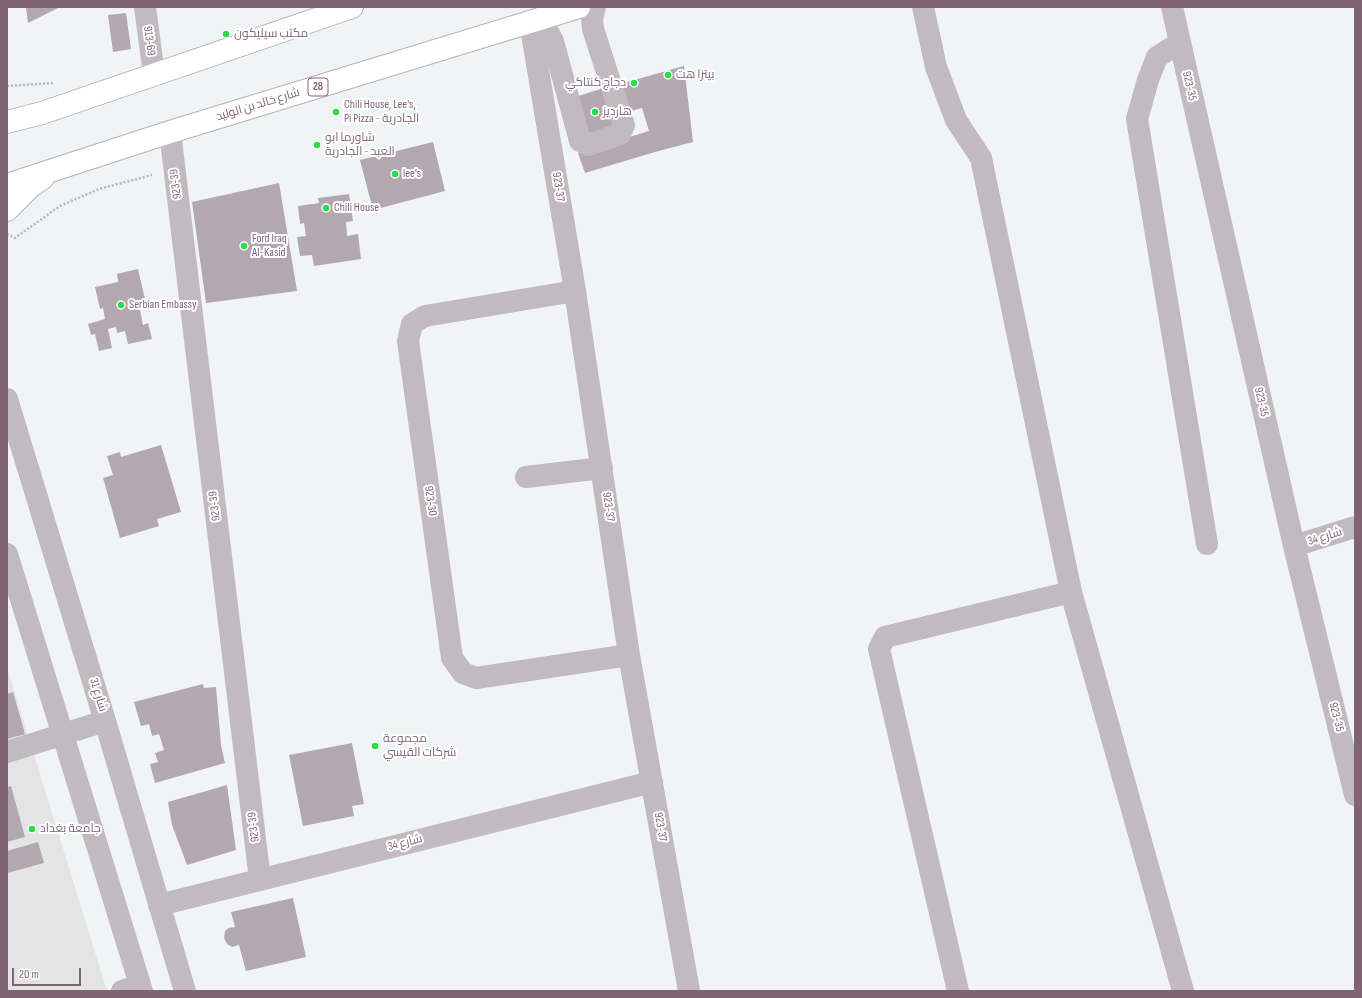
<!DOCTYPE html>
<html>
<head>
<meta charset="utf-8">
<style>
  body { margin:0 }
  #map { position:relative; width:1362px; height:998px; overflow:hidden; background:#f0f4f4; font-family:"Sofia Sans Condensed",sans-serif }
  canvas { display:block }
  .frame { position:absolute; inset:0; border:8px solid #806474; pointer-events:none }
  .scale { position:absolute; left:12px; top:968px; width:69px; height:18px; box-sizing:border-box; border:2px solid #806474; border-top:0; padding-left:5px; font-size:12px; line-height:14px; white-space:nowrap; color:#806474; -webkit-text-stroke:3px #fff; paint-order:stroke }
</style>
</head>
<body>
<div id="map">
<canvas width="1362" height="998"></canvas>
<div class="frame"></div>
<div class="scale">20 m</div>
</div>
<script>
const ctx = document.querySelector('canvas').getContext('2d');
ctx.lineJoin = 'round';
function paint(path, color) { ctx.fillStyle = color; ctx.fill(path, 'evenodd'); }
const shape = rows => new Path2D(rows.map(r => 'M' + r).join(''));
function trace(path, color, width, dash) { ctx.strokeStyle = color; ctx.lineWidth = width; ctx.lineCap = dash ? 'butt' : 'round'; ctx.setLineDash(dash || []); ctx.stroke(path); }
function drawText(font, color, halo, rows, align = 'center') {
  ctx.font = font + ' "Sofia Sans Condensed",Cairo,sans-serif'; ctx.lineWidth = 4; ctx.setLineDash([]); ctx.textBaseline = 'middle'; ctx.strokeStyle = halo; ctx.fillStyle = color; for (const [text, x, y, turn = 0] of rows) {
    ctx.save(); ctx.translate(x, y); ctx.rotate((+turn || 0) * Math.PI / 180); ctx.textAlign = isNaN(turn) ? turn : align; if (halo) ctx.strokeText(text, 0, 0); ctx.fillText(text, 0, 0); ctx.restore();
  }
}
paint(shape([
  [7,667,107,991,7,991]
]), '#e4e4e5');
paint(shape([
  [26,7,60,7,28,23],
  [126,13,131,49,113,52,108,15],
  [684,66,693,142,655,152,585,173,578,153,649,131,642,108,628,112,620,84],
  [607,87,619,126,584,137,572,98],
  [433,142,445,191,373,210,360,160],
  [279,183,297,291,206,303,192,202],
  [349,194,353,221,346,222,347,236,358,234,361,259,314,266,312,255,300,256,297,237,306,236,304,223,300,224,298,206,319,203,318,198],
  [138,269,146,303,139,305,143,325,148,323,152,339,128,344,125,331,117,333,116,327,108,329,112,348,99,351,95,334,91,335,88,324,105,319,103,308,100,309,95,287,118,282,117,274],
  [161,445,181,512,157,519,159,526,120,538,103,478,113,475,107,456,120,452,121,457],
  [203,684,204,688,216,687,221,745,225,763,155,783,150,764,158,762,155,753,164,750,159,734,152,736,149,724,141,726,134,702],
  [13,692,25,734,7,739,7,694],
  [352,743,364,804,352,806,354,816,303,826,289,755],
  [227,785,236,850,187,865,172,825,168,802],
  [11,786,25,837,7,842,7,787],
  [38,842,44,863,7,873,7,851],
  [293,898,306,957,246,971,239,945,232,947,227,944,224,938,225,931,229,928,235,927,231,912]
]), '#b4a8b0');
const major = shape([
  [7,122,42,113,352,7],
  [7,185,170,132,579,7],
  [7,210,31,186,43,178]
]);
trace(major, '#b8b0b5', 24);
trace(shape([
  [7,86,54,83],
  [7,234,15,238,60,206,99,189,152,175]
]), '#bab5b8', 2.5, [2, 2]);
trace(shape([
  [145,7,154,75],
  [923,7,936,67,956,120,981,158,1071,592,1183,991],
  [1172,7,1294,546,1355,795],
  [536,20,545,27,553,41,580,141,588,145,620,134,624,125,593,29,592,19,595,7],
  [530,22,575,291,629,655,689,991],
  [1179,43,1157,57,1148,80,1137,119,1207,544],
  [170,132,260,880],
  [575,291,425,316,412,324,408,341,452,658,463,673,476,678,629,655],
  [7,399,105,721,185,991],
  [526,477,602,468],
  [1294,546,1355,527],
  [7,554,142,991],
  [7,752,105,721],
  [159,905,652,782],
  [122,991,140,985],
  [958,991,879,649,885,637,1071,592]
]), '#c2babf', 22);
trace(major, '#fff', 22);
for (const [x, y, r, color] of [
  [226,34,4,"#29db4d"],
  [668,75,4,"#29db4d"],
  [634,83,4,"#29db4d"],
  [336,112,4,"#29db4d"],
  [595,112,4,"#29db4d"],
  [317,145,4,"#29db4d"],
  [395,174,4,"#29db4d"],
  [326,208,4,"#29db4d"],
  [244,246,4,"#29db4d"],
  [121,305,4,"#29db4d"],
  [375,746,4,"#29db4d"],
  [32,829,4,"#29db4d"]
]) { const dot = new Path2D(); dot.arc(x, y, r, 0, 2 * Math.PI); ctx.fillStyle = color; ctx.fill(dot); trace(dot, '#fff', 1.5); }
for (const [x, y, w] of [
  [318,87,20]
]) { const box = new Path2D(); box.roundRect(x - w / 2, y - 9, w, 18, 3); ctx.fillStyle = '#fff'; ctx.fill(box); trace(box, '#806474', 1); }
drawText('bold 11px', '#806474', null, [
  ["28",318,87]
]);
drawText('12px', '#806474', '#fff', [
  ["مكتب سيليكون",234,34],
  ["بيتزا هت",676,75],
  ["دجاج كنتاكي",626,83,"right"],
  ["Chili House, Lee's,",344,105],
  ["Pi Pizza - الجادرية",344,119],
  ["هارديز",603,112],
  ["شاورما ابو",325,138],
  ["العبد - الجادرية",325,152],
  ["lee's",403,174],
  ["Chili House",334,208],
  ["Ford Iraq",252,239],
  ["Al-Kasid",252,253],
  ["Serbian Embassy",129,305],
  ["مجموعة",383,739],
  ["شركات القيسي",383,753],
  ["جامعة بغداد",40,829]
], 'left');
drawText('12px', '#806474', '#fff', [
  ["913-69",149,41,82],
  ["923-35",1189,86,77],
  ["شارع خالد بن الوليد",258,105,-17],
  ["923-39",176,184,-97],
  ["923-37",558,187,81],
  ["923-35",1261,402,77],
  ["923-30",430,501,82],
  ["923-39",215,506,-97],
  ["923-37",608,507,82],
  ["شارع 34",1325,537,-17],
  ["شارع 31",98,695,73],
  ["923-35",1336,717,76],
  ["923-39",254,827,-97],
  ["923-37",660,827,80],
  ["شارع 34",405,843,-14]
]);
</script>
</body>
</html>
